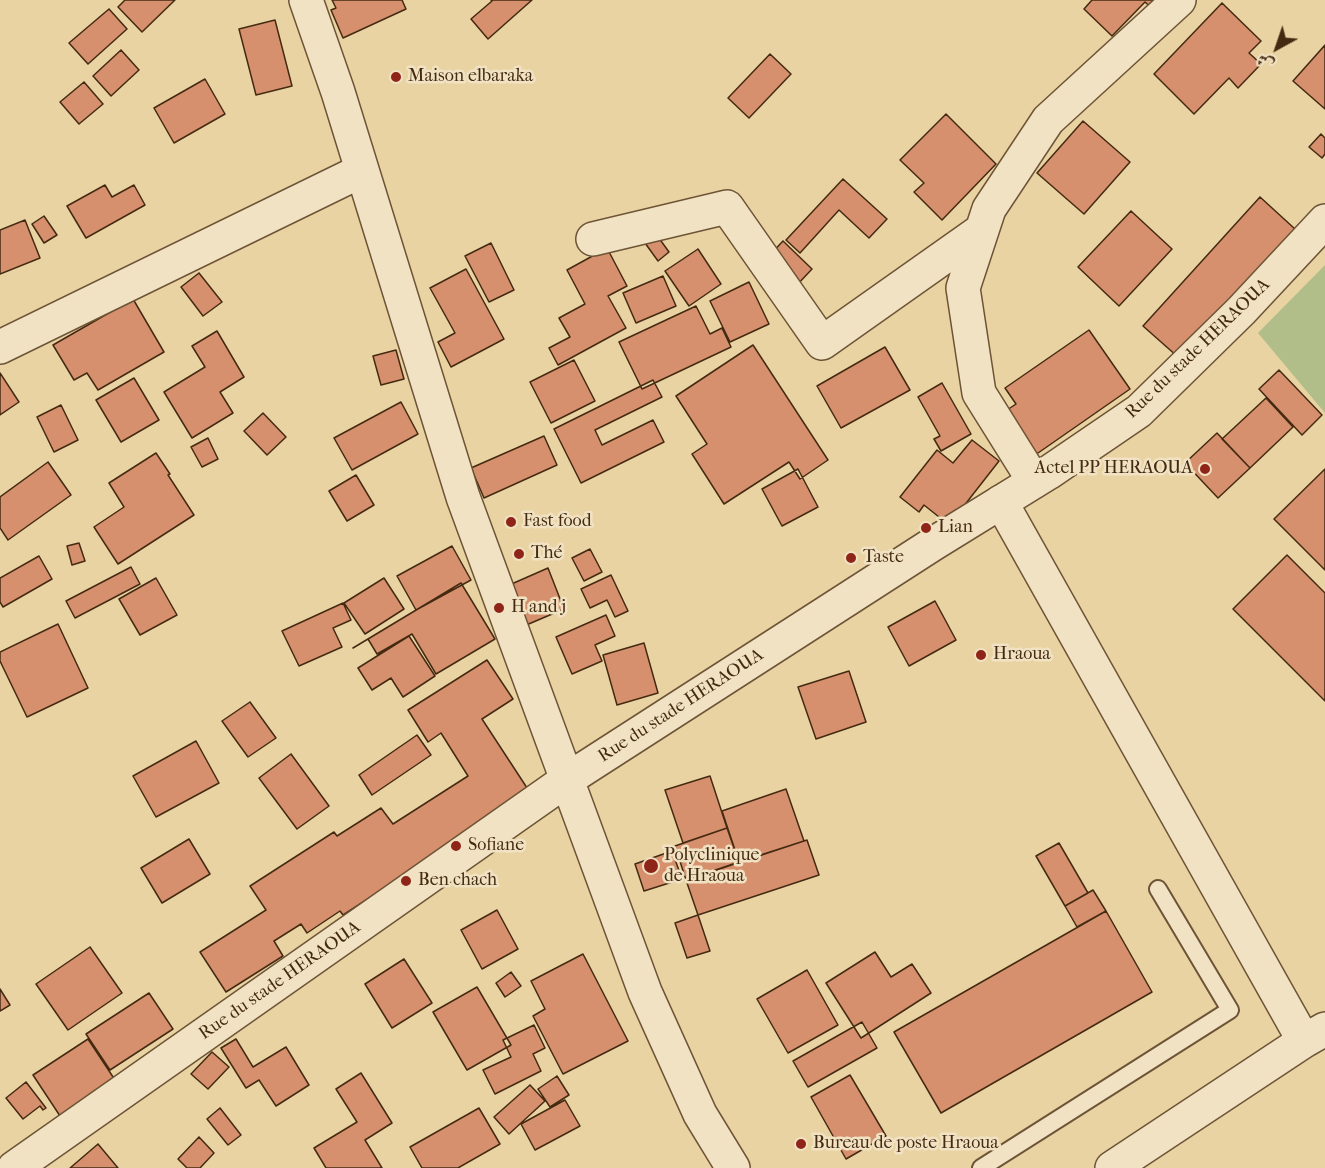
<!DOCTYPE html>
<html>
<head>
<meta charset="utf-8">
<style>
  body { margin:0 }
  #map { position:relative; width:1325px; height:1168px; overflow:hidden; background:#e9d3a3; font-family:"IM FELL French Canon",Amiri,serif }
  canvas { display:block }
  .north { position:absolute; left:1247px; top:18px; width:60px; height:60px; -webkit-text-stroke:4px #f1e2c3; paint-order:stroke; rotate:220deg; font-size:16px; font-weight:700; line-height:24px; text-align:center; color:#442a11 }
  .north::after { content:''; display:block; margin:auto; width:21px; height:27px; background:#442a11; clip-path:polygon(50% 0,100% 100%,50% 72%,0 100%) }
</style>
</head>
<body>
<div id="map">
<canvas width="1325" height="1168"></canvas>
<div class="north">ش</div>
</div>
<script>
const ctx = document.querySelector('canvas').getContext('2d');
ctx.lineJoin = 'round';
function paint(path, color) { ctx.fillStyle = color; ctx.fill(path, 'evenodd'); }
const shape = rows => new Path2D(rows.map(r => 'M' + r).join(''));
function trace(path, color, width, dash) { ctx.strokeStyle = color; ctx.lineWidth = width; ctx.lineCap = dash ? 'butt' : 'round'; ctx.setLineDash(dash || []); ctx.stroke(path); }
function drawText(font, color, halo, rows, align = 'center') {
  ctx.font = font + ' "IM FELL French Canon",serif'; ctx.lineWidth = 5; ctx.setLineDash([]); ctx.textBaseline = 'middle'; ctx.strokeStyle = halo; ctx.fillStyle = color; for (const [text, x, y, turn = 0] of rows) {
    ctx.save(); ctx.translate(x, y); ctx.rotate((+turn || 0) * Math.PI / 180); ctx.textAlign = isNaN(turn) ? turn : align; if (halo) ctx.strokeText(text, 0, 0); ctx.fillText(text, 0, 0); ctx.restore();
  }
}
paint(shape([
  [1325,265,1325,413,1258,333]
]), '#b1be89');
const building = shape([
  [125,0,175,0,142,32,118,7,125,0],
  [332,0,402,0,406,9,343,38,331,10,336,8,332,0],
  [491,0,532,0,488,39,471,19,492,1,491,0],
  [1092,0,1169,0,1157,13,1145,2,1112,36,1084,9,1092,0],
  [1222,3,1261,41,1249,53,1261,64,1238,88,1229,78,1194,114,1154,74,1222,3],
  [109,9,127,29,88,64,69,43,109,9],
  [275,20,292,86,256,95,239,29,275,20],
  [1325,45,1325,109,1293,81,1325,45],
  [121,50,139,70,111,96,93,76,121,50],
  [770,54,791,74,749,118,728,98,770,54],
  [205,79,225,114,174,143,154,108,205,79],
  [84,82,103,104,79,124,60,102,84,82],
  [946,114,996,164,942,220,914,192,924,183,900,160,946,114],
  [1083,121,1130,162,1084,214,1037,173,1083,121],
  [1321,134,1325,138,1325,154,1322,158,1309,147,1321,134],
  [843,179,887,219,869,238,839,210,800,253,786,240,843,179],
  [105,185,112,197,134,185,145,205,86,238,67,206,105,185],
  [1260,197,1295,229,1178,357,1143,326,1260,197],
  [1131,211,1172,249,1119,306,1078,267,1131,211],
  [44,216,57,235,44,243,32,224,44,216],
  [25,220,40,258,0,274,0,230,25,220],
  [656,234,669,252,658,261,645,243,656,234],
  [783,241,812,269,796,286,767,258,783,241],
  [491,243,514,290,489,302,465,256,491,243],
  [607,248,627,286,608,296,626,328,558,365,549,348,570,337,559,318,585,304,567,270,607,248],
  [698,249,721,284,689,306,665,271,698,249],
  [466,269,504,339,451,367,438,342,455,333,430,288,466,269],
  [199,273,222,302,203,316,181,287,199,273],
  [663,276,676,306,636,323,623,293,663,276],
  [749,282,769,324,730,342,710,301,749,282],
  [133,299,164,352,98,390,87,373,74,380,53,345,133,299],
  [696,306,710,334,722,328,731,347,642,389,619,342,696,306],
  [1089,330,1130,389,1028,460,998,416,1016,404,1005,388,1089,330],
  [217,331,244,377,220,392,233,413,192,438,164,392,205,367,192,346,217,331],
  [753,345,828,460,800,479,789,462,724,504,692,454,707,444,676,396,753,345],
  [885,347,910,390,841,428,817,386,885,347],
  [396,350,404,379,381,385,373,356,396,350],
  [574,360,595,401,551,423,530,382,574,360],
  [1279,370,1322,415,1302,435,1259,389,1279,370],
  [0,373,19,402,0,415,0,373],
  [134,378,159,420,121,442,96,400,134,378],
  [653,380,662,397,595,430,602,445,653,420,664,442,581,483,554,429,653,380],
  [942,383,971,434,941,451,934,439,940,436,918,397,942,383],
  [1266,398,1293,427,1250,468,1222,439,1266,398],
  [401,402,418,434,352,470,334,438,401,402],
  [61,405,78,440,54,452,37,417,61,405],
  [263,413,286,437,267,455,244,431,263,413],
  [1217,433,1250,468,1218,498,1185,463,1217,433],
  [544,436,557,465,484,498,471,468,544,436],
  [208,438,218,459,202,467,191,447,208,438],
  [972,440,999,461,949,525,924,505,919,512,900,497,937,450,953,463,972,440],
  [156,453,170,474,168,475,194,515,118,564,94,527,124,507,109,483,156,453],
  [48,462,71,495,8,540,0,528,0,497,48,462],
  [798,469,818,507,782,526,762,489,798,469],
  [1325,469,1325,570,1274,519,1325,469],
  [356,475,374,505,347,521,329,491,356,475],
  [79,543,85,561,72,565,67,546,79,543],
  [452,546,471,580,416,610,397,576,452,546],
  [590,549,602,572,584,581,572,558,590,549],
  [1287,555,1325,593,1325,701,1233,609,1287,555],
  [39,556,52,579,3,607,0,602,0,578,39,556],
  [131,567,140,584,75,618,66,601,131,567],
  [548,568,564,609,524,626,507,586,548,568],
  [611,575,628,611,615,617,607,600,590,608,581,589,611,575],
  [156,578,177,615,140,635,119,599,156,578],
  [384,578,404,609,365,634,344,603,384,578],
  [461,583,495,639,436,674,412,634,377,654,368,639,353,648,461,583],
  [935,601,956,640,909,666,888,627,935,601],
  [343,603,351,620,333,628,342,647,299,666,282,631,343,603],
  [606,615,615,636,595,645,602,661,572,674,556,637,606,615],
  [58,624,88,688,27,717,0,661,0,652,58,624],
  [409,636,435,676,403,697,391,678,372,690,358,668,409,636],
  [644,643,658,693,617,705,603,655,644,643],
  [487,660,513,699,482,719,531,794,343,915,340,911,307,933,301,924,274,941,283,956,226,992,200,952,266,910,250,886,334,832,337,836,381,808,393,824,468,776,441,733,428,742,408,710,487,660],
  [849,671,866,722,816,739,798,687,849,671],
  [250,702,276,738,248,757,222,721,250,702],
  [417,735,431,755,372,795,359,775,417,735],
  [196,741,219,783,156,817,133,776,196,741],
  [291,754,329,806,297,829,259,778,291,754],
  [710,776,727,828,683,843,665,790,710,776],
  [786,789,804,841,739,862,722,811,786,789],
  [727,828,739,862,686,880,675,846,727,828],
  [189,839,210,874,162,903,141,868,189,839],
  [807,840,819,875,698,915,686,880,807,840],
  [1059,843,1088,893,1065,906,1036,856,1059,843],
  [672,851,682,879,644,891,635,864,672,851],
  [1093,890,1106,911,1077,927,1065,906,1093,890],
  [497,910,518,949,482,969,461,930,497,910],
  [1106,911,1152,992,941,1113,894,1032,1106,911],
  [698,915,710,951,687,958,675,923,698,915],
  [90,947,122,993,68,1030,36,984,90,947],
  [875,952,891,977,912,964,931,993,861,1038,826,983,875,952],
  [583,954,628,1041,563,1074,533,1016,545,1009,531,981,583,954],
  [404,959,432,1003,392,1028,365,984,404,959],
  [807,970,838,1025,788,1053,757,999,807,970],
  [511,972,521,986,505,997,496,983,511,972],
  [477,987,511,1045,467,1070,433,1012,477,987],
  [0,989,10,1005,0,1011,0,989],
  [149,993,173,1029,110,1070,86,1034,149,993],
  [862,1022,877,1048,808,1087,793,1061,862,1022],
  [534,1025,545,1048,533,1054,541,1071,495,1094,483,1070,511,1057,503,1040,534,1025],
  [88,1039,119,1086,64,1122,33,1075,88,1039],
  [236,1039,253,1067,286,1047,309,1085,276,1106,259,1080,246,1088,221,1048,236,1039],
  [212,1052,229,1067,208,1089,191,1074,212,1052],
  [361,1073,392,1123,365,1140,382,1168,326,1168,314,1148,357,1122,336,1089,361,1073],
  [850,1075,886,1136,846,1159,811,1097,850,1075],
  [557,1076,569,1095,550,1107,538,1089,557,1076],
  [26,1082,46,1108,43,1110,40,1106,23,1119,6,1098,26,1082],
  [530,1085,545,1101,509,1134,494,1117,530,1085],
  [565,1100,580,1126,535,1150,521,1124,565,1100],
  [220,1108,241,1135,228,1145,207,1119,220,1108],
  [479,1108,500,1144,458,1168,422,1168,410,1147,479,1108],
  [199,1137,214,1153,200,1168,187,1168,178,1159,199,1137],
  [98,1144,118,1168,70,1168,98,1144]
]);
paint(building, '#d7906e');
trace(building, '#442a11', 1.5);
const service = shape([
  [981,1168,1230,1010,1158,889]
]);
const minor = shape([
  [593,239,727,207,822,343,982,230],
  [0,347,361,171],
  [1034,481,979,393,963,288,989,209,1048,120,1179,0],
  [1001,502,1304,1041],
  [1112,1168,1304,1041,1325,1029]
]);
const tertiary = shape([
  [306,0,338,92,463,497,645,992,700,1114,733,1168],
  [14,1168,568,779,933,544,1048,473,1139,411,1241,311,1325,221]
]);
trace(service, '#6d5436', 20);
trace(minor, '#6d5436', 36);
trace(tertiary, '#6d5436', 36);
trace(service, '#f1e2c3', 16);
trace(minor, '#f1e2c3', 33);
trace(tertiary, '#f1e2c3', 33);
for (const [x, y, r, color] of [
  [396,77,6,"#8f2418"],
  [1205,469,6,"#8f2418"],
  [511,522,6,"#8f2418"],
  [926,528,6,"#8f2418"],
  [519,554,6,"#8f2418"],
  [851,558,6,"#8f2418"],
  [499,608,6,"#8f2418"],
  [981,655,6,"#8f2418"],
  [456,846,6,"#8f2418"],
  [651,866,8,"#8f2418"],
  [406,881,6,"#8f2418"],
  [801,1144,6,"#8f2418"]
]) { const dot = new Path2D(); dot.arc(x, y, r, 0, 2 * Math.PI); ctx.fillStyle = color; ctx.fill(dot); trace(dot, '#f1e2c3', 2); }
drawText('18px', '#442a11', '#f1e2c3', [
  ["Maison elbaraka",408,77],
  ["Actel PP HERAOUA",1193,469,"right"],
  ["Fast food",523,522],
  ["Lian",938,528],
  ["Thé",531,554],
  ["Taste",863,558],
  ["H and j",511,608],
  ["Hraoua",993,655],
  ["Sofiane",468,846],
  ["Polyclinique",664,856],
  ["de Hraoua",664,877],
  ["Ben chach",418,881],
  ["Bureau de poste Hraoua",813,1144]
], 'left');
drawText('18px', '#442a11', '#f1e2c3', [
  ["Rue du stade HERAOUA",1198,349,-44],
  ["Rue du stade HERAOUA",681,706,-33],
  ["Rue du stade HERAOUA",280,981,-35]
]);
</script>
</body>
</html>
